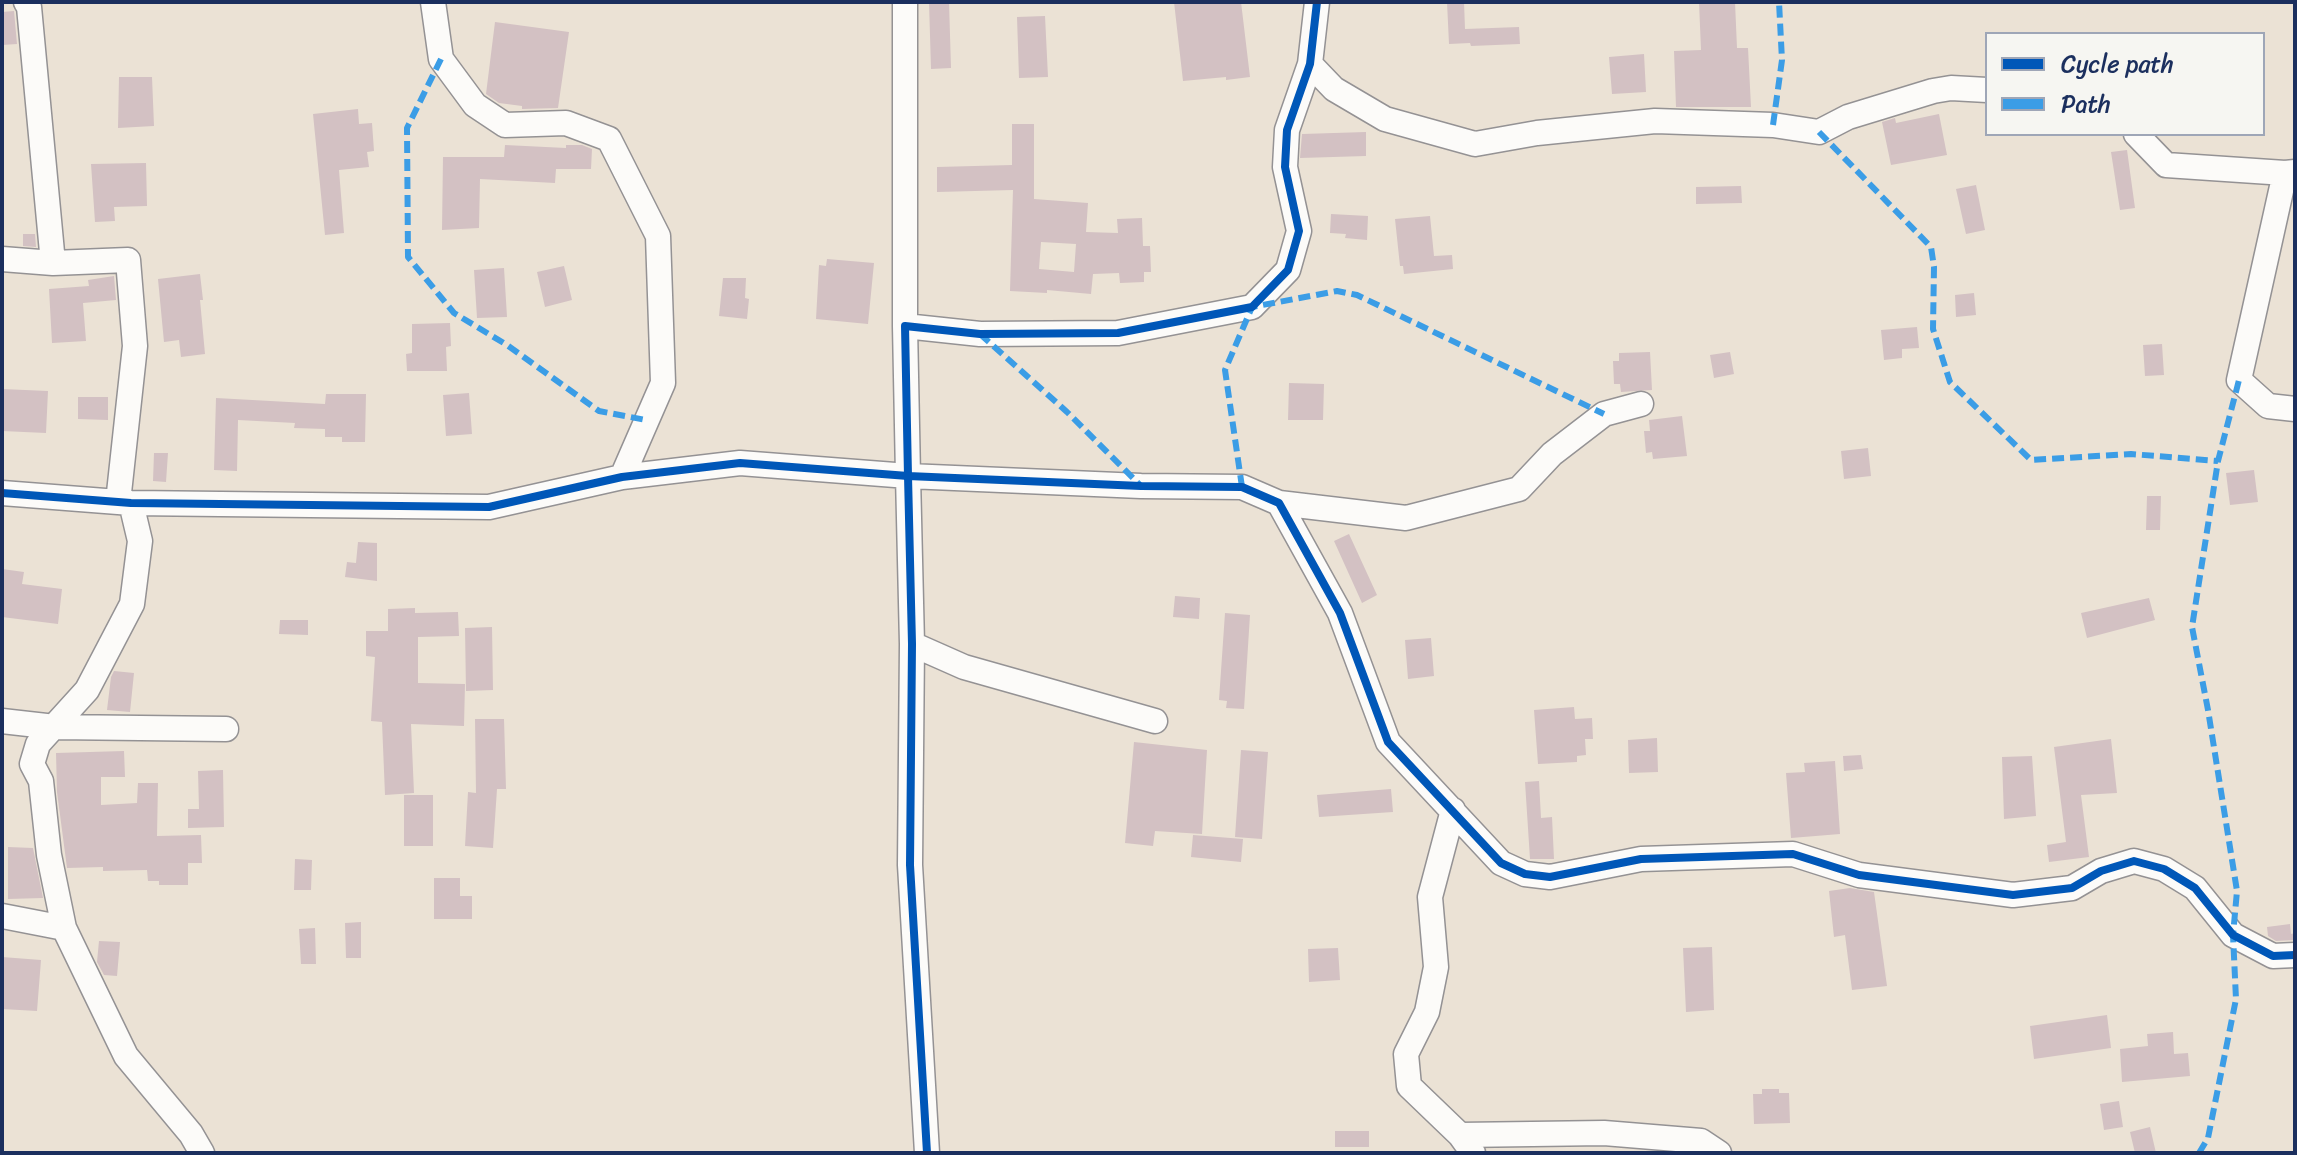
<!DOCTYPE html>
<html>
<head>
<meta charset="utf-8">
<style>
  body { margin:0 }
  #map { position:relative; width:2297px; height:1155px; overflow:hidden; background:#ebe2d5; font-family:Sriracha,sans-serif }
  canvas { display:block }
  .frame { position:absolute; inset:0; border:4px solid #1b2f5e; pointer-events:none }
  .legend { position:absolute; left:1985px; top:32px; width:280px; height:104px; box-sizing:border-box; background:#f6f6f2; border:2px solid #9ea6b7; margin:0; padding:10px 14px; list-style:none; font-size:24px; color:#1b2f5e }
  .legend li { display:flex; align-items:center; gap:16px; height:40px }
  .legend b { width:40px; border:2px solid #9ea6b7 }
</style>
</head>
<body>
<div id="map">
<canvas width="2297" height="1155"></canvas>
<div class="frame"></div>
<ul class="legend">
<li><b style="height:10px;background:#0057b8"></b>Cycle path</li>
<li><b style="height:10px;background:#3b9de6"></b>Path</li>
</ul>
</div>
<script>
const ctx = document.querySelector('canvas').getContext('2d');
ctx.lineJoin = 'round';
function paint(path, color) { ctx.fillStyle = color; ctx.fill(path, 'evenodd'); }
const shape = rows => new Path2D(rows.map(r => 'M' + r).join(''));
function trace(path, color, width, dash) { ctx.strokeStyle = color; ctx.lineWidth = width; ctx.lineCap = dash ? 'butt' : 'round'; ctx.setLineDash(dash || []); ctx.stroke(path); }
paint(shape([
  [929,2,949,2,951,68,931,69],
  [1174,2,1241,2,1250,77,1226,80,1226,77,1183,81],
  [1447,2,1464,2,1465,29,1519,27,1520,44,1471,46,1470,43,1449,44],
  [1699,2,1735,2,1737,48,1748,48,1751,107,1676,107,1674,51,1701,50],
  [14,11,17,44,2,45,2,12],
  [1045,16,1048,77,1019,78,1017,17],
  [495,22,569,32,558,108,522,109,522,106,499,103,486,94],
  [1644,54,1646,92,1612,94,1609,57],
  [119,77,152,77,154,126,118,128],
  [358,109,359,124,372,123,374,151,367,152,369,167,339,170,344,233,325,235,313,114],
  [1939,114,1947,155,1891,165,1882,122,1895,118,1896,123],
  [1012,124,1034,124,1034,199,1088,203,1086,232,1118,233,1117,219,1142,218,1143,246,1150,246,1151,272,1144,272,1144,282,1120,283,1119,273,1093,274,1091,294,1047,290,1047,293,1010,291,1013,190,937,192,937,167,1012,165],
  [1041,242,1076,244,1074,272,1039,269],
  [1366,132,1366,156,1300,158,1302,134],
  [505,145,566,148,566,145,582,145,592,149,591,169,556,169,555,183,480,179,479,228,442,230,443,157,504,157],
  [2127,150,2135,208,2120,210,2111,152],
  [146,163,147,206,114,207,115,221,95,222,91,164],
  [1976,185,1985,230,1966,234,1956,189],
  [1741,186,1742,203,1696,204,1696,187],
  [1331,214,1368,216,1367,240,1345,238,1346,234,1330,233],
  [1430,216,1434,256,1452,255,1453,269,1404,274,1403,266,1400,266,1395,219],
  [23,234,35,234,36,247,23,246],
  [827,259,874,263,868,324,816,319,819,265,826,266],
  [564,266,572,300,545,307,537,272],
  [504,268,507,317,477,318,474,270],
  [200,274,203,300,200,300,205,354,181,357,179,340,164,342,158,279],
  [114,276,116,300,83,303,86,341,52,343,49,289,89,286,88,280],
  [723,278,746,278,745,298,749,299,747,319,719,316],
  [1974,293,1976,315,1956,317,1955,295],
  [450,323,451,346,446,347,447,371,407,371,406,354,412,353,412,324],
  [1917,327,1919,348,1902,349,1902,358,1884,360,1881,330],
  [2162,344,2164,375,2145,376,2143,345],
  [1650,352,1652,390,1621,392,1620,384,1614,384,1613,361,1619,361,1619,353],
  [1730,352,1734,374,1714,378,1710,355],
  [1289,383,1324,384,1323,420,1288,420],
  [2,389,48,391,46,433,2,431],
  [469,393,472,434,446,436,443,395],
  [326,394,366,394,365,442,342,442,342,437,325,437,325,429,294,428,295,423,238,420,237,471,214,470,216,398,325,404],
  [78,397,108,397,108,420,78,419],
  [1682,416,1687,456,1653,459,1652,452,1646,453,1644,431,1650,431,1649,420],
  [1868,448,1871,476,1844,479,1841,451],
  [154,453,168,453,166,482,153,481],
  [2254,470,2258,502,2230,505,2226,473],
  [2147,496,2161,496,2160,530,2146,530],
  [1349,534,1377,595,1362,603,1334,541],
  [358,542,377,543,377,581,345,577,347,562,356,563],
  [2,569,24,572,22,584,62,589,58,624,2,617],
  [1175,596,1200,598,1199,619,1173,617],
  [2149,598,2155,620,2087,638,2081,613],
  [415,608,415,613,458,612,459,636,418,637,418,683,465,684,464,726,411,724,414,793,385,795,382,722,371,721,375,657,366,656,366,631,388,631,388,609],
  [1225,613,1250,615,1244,709,1226,708,1227,701,1219,700],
  [280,620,308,620,308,635,279,634],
  [492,627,493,690,466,691,465,628],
  [1431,638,1434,676,1408,679,1405,640],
  [114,671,134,673,130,712,107,710,111,677],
  [1574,707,1575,719,1592,718,1593,739,1585,739,1586,755,1577,756,1577,762,1538,764,1534,710],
  [475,719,504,719,506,789,497,789,493,848,465,846,468,792,476,793],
  [1657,738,1658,772,1629,773,1628,740],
  [2111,739,2117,793,2081,795,2089,857,2049,862,2047,845,2066,842,2054,747],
  [1134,742,1207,750,1202,834,1155,831,1153,846,1125,843],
  [1241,750,1268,752,1262,839,1235,837],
  [124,751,125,777,101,777,101,805,137,803,138,783,158,783,157,836,201,835,202,863,188,863,188,885,159,885,159,881,148,881,147,870,103,871,103,867,67,868,57,792,56,753],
  [1861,755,1863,769,1844,771,1843,756],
  [2032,756,2036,816,2004,819,2002,757],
  [1835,761,1840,834,1791,838,1786,773,1805,772,1804,763],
  [223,770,224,827,188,828,188,809,199,809,198,771],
  [1539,781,1541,818,1552,817,1554,859,1530,859,1525,782],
  [1391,789,1393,812,1319,817,1317,795],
  [404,795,433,795,433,846,404,846],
  [1193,835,1243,839,1241,862,1191,857],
  [8,847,33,848,43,898,8,899],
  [295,859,312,860,311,890,294,890],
  [434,878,460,878,460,896,472,896,472,919,434,919],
  [1850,888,1874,892,1887,986,1852,990,1845,935,1834,937,1829,891],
  [361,922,361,958,346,958,345,923],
  [2290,924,2291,934,2295,933,2295,940,2276,941,2268,936,2267,927],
  [315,928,316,964,301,964,299,929],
  [99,941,120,942,117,976,104,975,97,962],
  [1712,947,1714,1010,1686,1012,1683,948],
  [1338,948,1340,980,1309,982,1308,949],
  [2,957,41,960,37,1011,2,1009],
  [2107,1015,2111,1048,2034,1059,2030,1026],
  [2173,1032,2174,1054,2188,1053,2190,1076,2122,1082,2120,1049,2148,1046,2147,1034],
  [1762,1089,1779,1089,1779,1093,1789,1093,1790,1123,1754,1124,1753,1094,1762,1094],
  [2119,1101,2123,1127,2104,1130,2100,1104],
  [2150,1127,2156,1153,2135,1153,2130,1132],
  [1335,1131,1369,1131,1369,1147,1335,1147]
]), '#d3c1c3');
const minor = shape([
  [26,2,29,7,53,263],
  [433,2,441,59,475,105,505,125,566,123,609,139,658,236,663,383,622,477],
  [905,2,905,326],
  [1310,64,1334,89,1385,119,1475,144,1537,133,1655,121,1773,125,1819,132,1848,117,1933,91,1951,88,1987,90],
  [2136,134,2166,165,2285,173,2295,172],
  [2285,173,2239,380,2268,406,2295,409],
  [2,259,53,263,128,260,135,346,118,502],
  [2,493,131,503,489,507,622,477,740,463,908,476,905,326,980,334,1118,333,1252,307,1288,270,1299,231,1285,167,1287,130,1310,64,1317,2],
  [131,503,140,541,132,604,87,690,38,744,32,764,41,781,49,855,64,928,126,1056,191,1134,202,1153],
  [1279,503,1406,518,1519,489,1552,454,1604,414,1641,404],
  [912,644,964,667,1155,721],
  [2,721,55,727,226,729],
  [1453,810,1430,897,1436,967,1427,1012,1406,1054,1409,1086,1460,1135,1473,1153],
  [2,916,64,928],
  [1460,1135,1604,1133,1701,1141,1719,1153],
  [927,1153,910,865,912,644,908,476,1141,486,1242,487,1279,503,1340,613,1388,742,1501,863,1525,874,1550,877,1641,859,1793,854,1859,875,2013,895,2072,888,2101,871,2134,861,2164,869,2195,888,2233,935,2273,956,2295,955]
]);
trace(minor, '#949294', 27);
trace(minor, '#fcfbf9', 24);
trace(shape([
  [441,59,407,128,408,257,454,313,507,345,599,411,646,420],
  [1773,125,1782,60,1779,2],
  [1819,132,1931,247,1934,267,1933,329,1950,382,2031,460,2131,454,2218,461],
  [980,334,1067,412,1141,486],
  [1242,487,1225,370,1252,307,1337,291,1357,295,1604,414],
  [2199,1153,2208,1138,2236,999,2233,935,2237,891,2208,710,2192,627,2218,461,2239,380]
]), '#3b9de6', 6, [12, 6]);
trace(shape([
  [2,493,131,503,489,507,622,477,740,463,908,476,905,326,980,334,1118,333,1252,307,1288,270,1299,231,1285,167,1287,130,1310,64,1317,2],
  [927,1153,910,865,912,644,908,476,1141,486,1242,487,1279,503,1340,613,1388,742,1501,863,1525,874,1550,877,1641,859,1793,854,1859,875,2013,895,2072,888,2101,871,2134,861,2164,869,2195,888,2233,935,2273,956,2295,955]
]), '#0057b8', 8);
</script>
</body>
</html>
